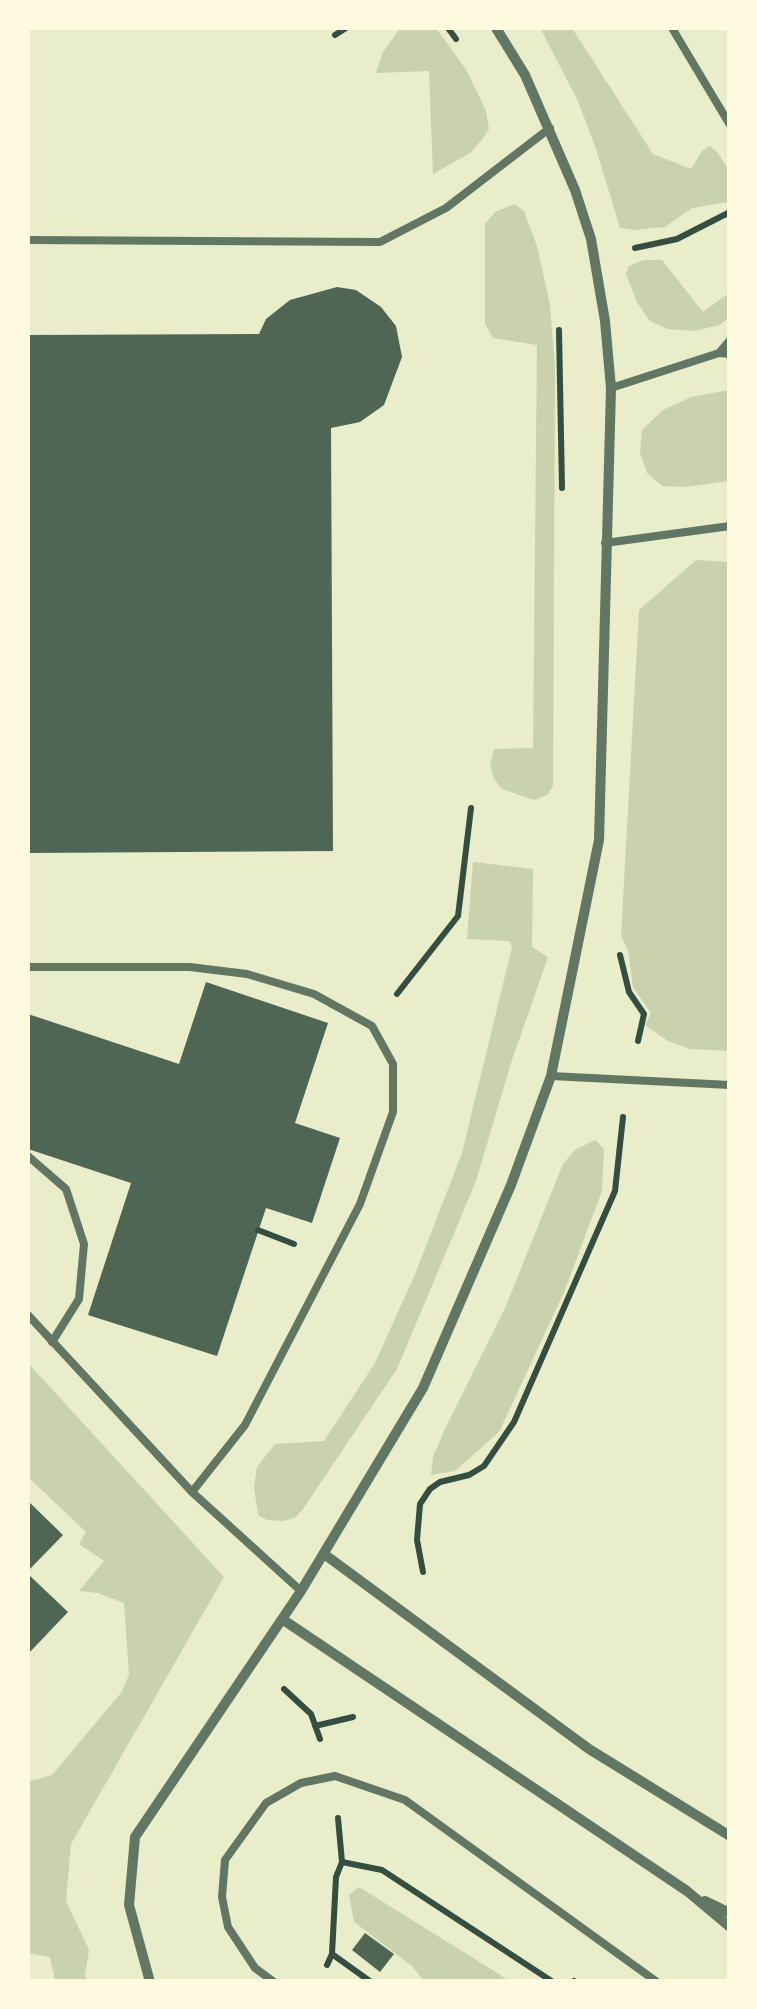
<!DOCTYPE html>
<html>
<head>
<meta charset="utf-8">
<style>
  body { margin:0 }
  #map { position:relative; width:757px; height:2009px; overflow:hidden; background:#e9edc9; font-family:"Public Sans",sans-serif }
  canvas { display:block }
  .frame { position:absolute; inset:0; border:30px solid #fefae0; pointer-events:none }
</style>
</head>
<body>
<div id="map">
<canvas width="757" height="2009"></canvas>
<div class="frame"></div>
</div>
<script>
const ctx = document.querySelector('canvas').getContext('2d');
ctx.lineJoin = 'round';
function paint(path, color) { ctx.fillStyle = color; ctx.fill(path, 'evenodd'); }
const shape = rows => new Path2D(rows.map(r => 'M' + r).join(''));
function trace(path, color, width, dash) { ctx.strokeStyle = color; ctx.lineWidth = width; ctx.lineCap = dash ? 'butt' : 'round'; ctx.setLineDash(dash || []); ctx.stroke(path); }
paint(shape([
  [400,28,436,28,467,71,486,111,489,129,483,138,470,153,433,174,429,71,376,73,383,52],
  [540,28,572,28,653,154,691,169,702,151,710,146,717,152,729,170,729,202,692,208,665,227,634,230,620,228,596,149,578,101],
  [514,204,524,211,537,246,550,305,555,368,553,786,547,795,534,800,502,789,494,779,490,765,494,749,533,748,537,345,493,338,485,324,485,224,495,212],
  [644,260,662,260,703,312,729,293,729,318,719,325,695,331,668,329,650,321,637,302,626,274,629,266],
  [729,390,729,481,685,487,662,486,647,473,640,453,642,430,663,410,691,397],
  [696,560,729,562,729,1051,690,1049,668,1041,645,1025,651,1013,633,987,628,950,621,936,639,610],
  [473,862,533,869,532,947,548,957,511,1063,476,1181,397,1369,303,1509,296,1517,284,1521,267,1520,258,1515,254,1487,257,1467,275,1444,324,1441,375,1363,416,1272,462,1153,512,947,509,941,467,939],
  [595,1140,604,1149,602,1191,565,1290,499,1432,455,1471,431,1475,433,1457,444,1431,506,1306,563,1164,575,1150],
  [28,1363,224,1577,71,1844,66,1901,89,1950,85,1976,88,1981,55,1981,50,1957,28,1953,28,1782,52,1775,121,1693,129,1675,124,1603,98,1593,79,1591,104,1561,79,1544,86,1532,28,1477],
  [359,1887,499,1974,509,1981,424,1981,412,1966,354,1922,349,1895]
]), '#cad2ad');
paint(shape([
  [337,287,356,290,381,307,396,326,402,357,384,405,360,422,331,428,333,851,28,853,28,335,259,334,266,319,290,300],
  [206,982,328,1023,295,1123,340,1138,312,1223,266,1208,217,1356,88,1315,131,1183,28,1149,28,1014,179,1064],
  [28,1501,63,1535,28,1571],
  [28,1574,68,1612,28,1654],
  [365,1933,394,1954,380,1972,352,1950]
]), '#4f6655');
trace(shape([
  [448,28,456,39],
  [335,35,346,28],
  [635,248,677,239,730,212],
  [559,330,562,488],
  [620,955,629,992,644,1014,638,1041],
  [397,994,458,916,471,808],
  [258,1230,294,1244],
  [423,1572,417,1540,420,1504,430,1489,440,1482,469,1475,484,1466,514,1422,615,1191,623,1117],
  [284,1689,311,1714,320,1739],
  [315,1726,353,1717],
  [338,1818,342,1862,382,1870,553,1982],
  [332,1954,371,1982],
  [327,1965,332,1954,336,1877,342,1862],
  [573,1982,574,1981]
]), '#344e41', 6);
trace(shape([
  [672,28,730,125],
  [28,240,380,242,446,208,550,128],
  [719,353,730,340],
  [611,388,719,353,730,354],
  [605,543,730,526],
  [28,967,190,967,247,974,314,994,372,1026,393,1064,393,1112,360,1204,245,1425,192,1492],
  [551,1076,730,1085],
  [28,1156,66,1189,84,1244,79,1299,52,1342],
  [28,1315,192,1492,301,1591],
  [274,1982,255,1968,228,1927,222,1897,225,1860,266,1803,301,1783,335,1776,405,1800,657,1982]
]), '#617663', 8);
trace(shape([
  [324,1554,589,1749,730,1836],
  [282,1619,687,1891,730,1927],
  [705,1901,730,1913],
  [150,1982,129,1905,135,1837,301,1591,423,1388,511,1185,551,1076,599,840,611,388,605,321,591,239,575,190,525,75,496,28]
]), '#617663', 10);
</script>
</body>
</html>
